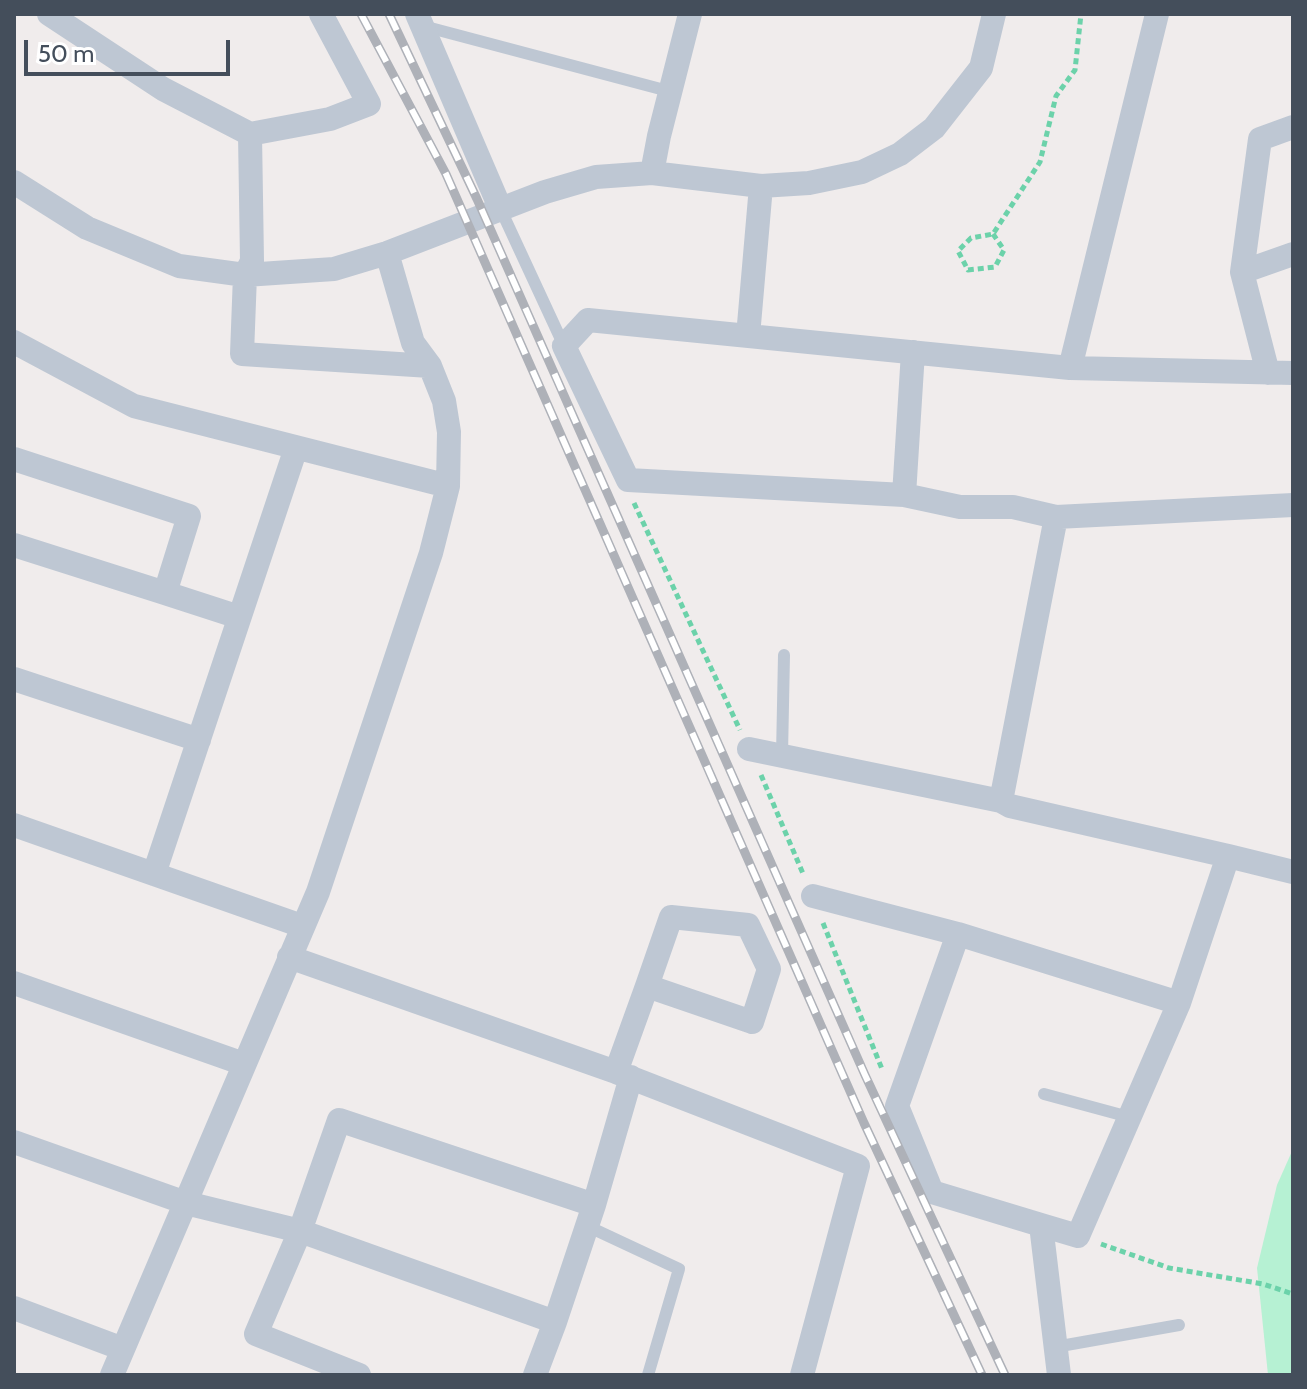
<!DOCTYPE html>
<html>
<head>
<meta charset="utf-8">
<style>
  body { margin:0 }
  #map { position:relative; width:1307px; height:1389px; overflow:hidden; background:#f0ecec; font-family:Cabin,sans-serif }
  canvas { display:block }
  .frame { position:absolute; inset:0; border:16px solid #444e5b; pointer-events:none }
  .scale { position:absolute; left:24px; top:40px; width:206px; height:36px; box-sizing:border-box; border:4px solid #444e5b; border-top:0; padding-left:10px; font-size:24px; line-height:28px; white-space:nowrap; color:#444e5b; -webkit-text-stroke:6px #fff; paint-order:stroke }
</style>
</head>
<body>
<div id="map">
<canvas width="1307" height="1389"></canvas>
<div class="frame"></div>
<div class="scale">50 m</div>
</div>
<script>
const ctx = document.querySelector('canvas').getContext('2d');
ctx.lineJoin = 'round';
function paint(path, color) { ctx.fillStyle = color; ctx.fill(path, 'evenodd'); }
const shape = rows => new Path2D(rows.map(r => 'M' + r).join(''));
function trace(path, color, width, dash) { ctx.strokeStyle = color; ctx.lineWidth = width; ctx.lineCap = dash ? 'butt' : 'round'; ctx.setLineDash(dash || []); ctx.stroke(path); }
paint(shape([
  [1293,1149,1293,1375,1268,1375,1257,1268,1277,1185]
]), '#b6f1d3');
trace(shape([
  [993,234,1004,250,995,267,968,270,958,251,971,238,993,234,1040,162,1056,96,1075,70,1081,14],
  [634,503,740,730],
  [761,775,804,876],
  [823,923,882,1069],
  [1101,1244,1169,1268,1263,1284,1293,1294]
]), '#6cd2aa', 5, [6, 4]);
trace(shape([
  [423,26,672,92],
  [501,210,564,346],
  [782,755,784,655],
  [1044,1094,1129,1117],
  [587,1226,679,1269,648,1375],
  [1055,1347,1179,1325]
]), '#bec7d3', 12);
trace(shape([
  [49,14,163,89,250,134,330,119,369,104,321,14],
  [417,14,501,210],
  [1293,127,1260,139,1242,272,1293,254],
  [250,134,252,261,245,275,242,354,430,366],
  [652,173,659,136,690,14],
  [14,182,87,228,179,266,245,275,334,269,387,253,545,192,596,177,652,173,761,186,809,183,862,172,900,154,934,128,981,68,994,14],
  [1242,272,1268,373],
  [748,336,761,186],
  [14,342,134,406,448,486],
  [1070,368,1157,14],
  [1293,373,1070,368,588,320,564,346,628,480,904,495,960,507,1013,507,1056,517,1293,505],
  [14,459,189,516,165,593,239,617],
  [904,495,913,352],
  [14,545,165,593],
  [14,679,199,740],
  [749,749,1001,801,1010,806,1228,856],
  [1001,801,1056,517],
  [14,825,302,926],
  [154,874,296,448],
  [813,896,958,934,1179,1003],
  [958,934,897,1106,932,1192,1041,1225],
  [289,957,616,1072,858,1166,802,1375],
  [14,983,244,1064],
  [616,1072,647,986,671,917,748,925,769,969,752,1022,647,986],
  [14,1142,186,1203,300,1231,555,1322,594,1205,339,1120,300,1231,256,1334,359,1375],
  [594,1205,631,1077],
  [14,1308,123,1349],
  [112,1375,318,892,431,553,448,486,449,432,444,401,430,366,413,343,387,253],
  [535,1375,555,1322],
  [1059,1375,1041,1225,1078,1236,1179,1003,1228,856,1293,872]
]), '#bec7d3', 24);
const rail = shape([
  [361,14,446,174,864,1123,982,1375],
  [389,14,477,199,865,1075,1005,1375]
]);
trace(rail, '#aeb1b8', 9);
trace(rail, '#fff', 6, [18]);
</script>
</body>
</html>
